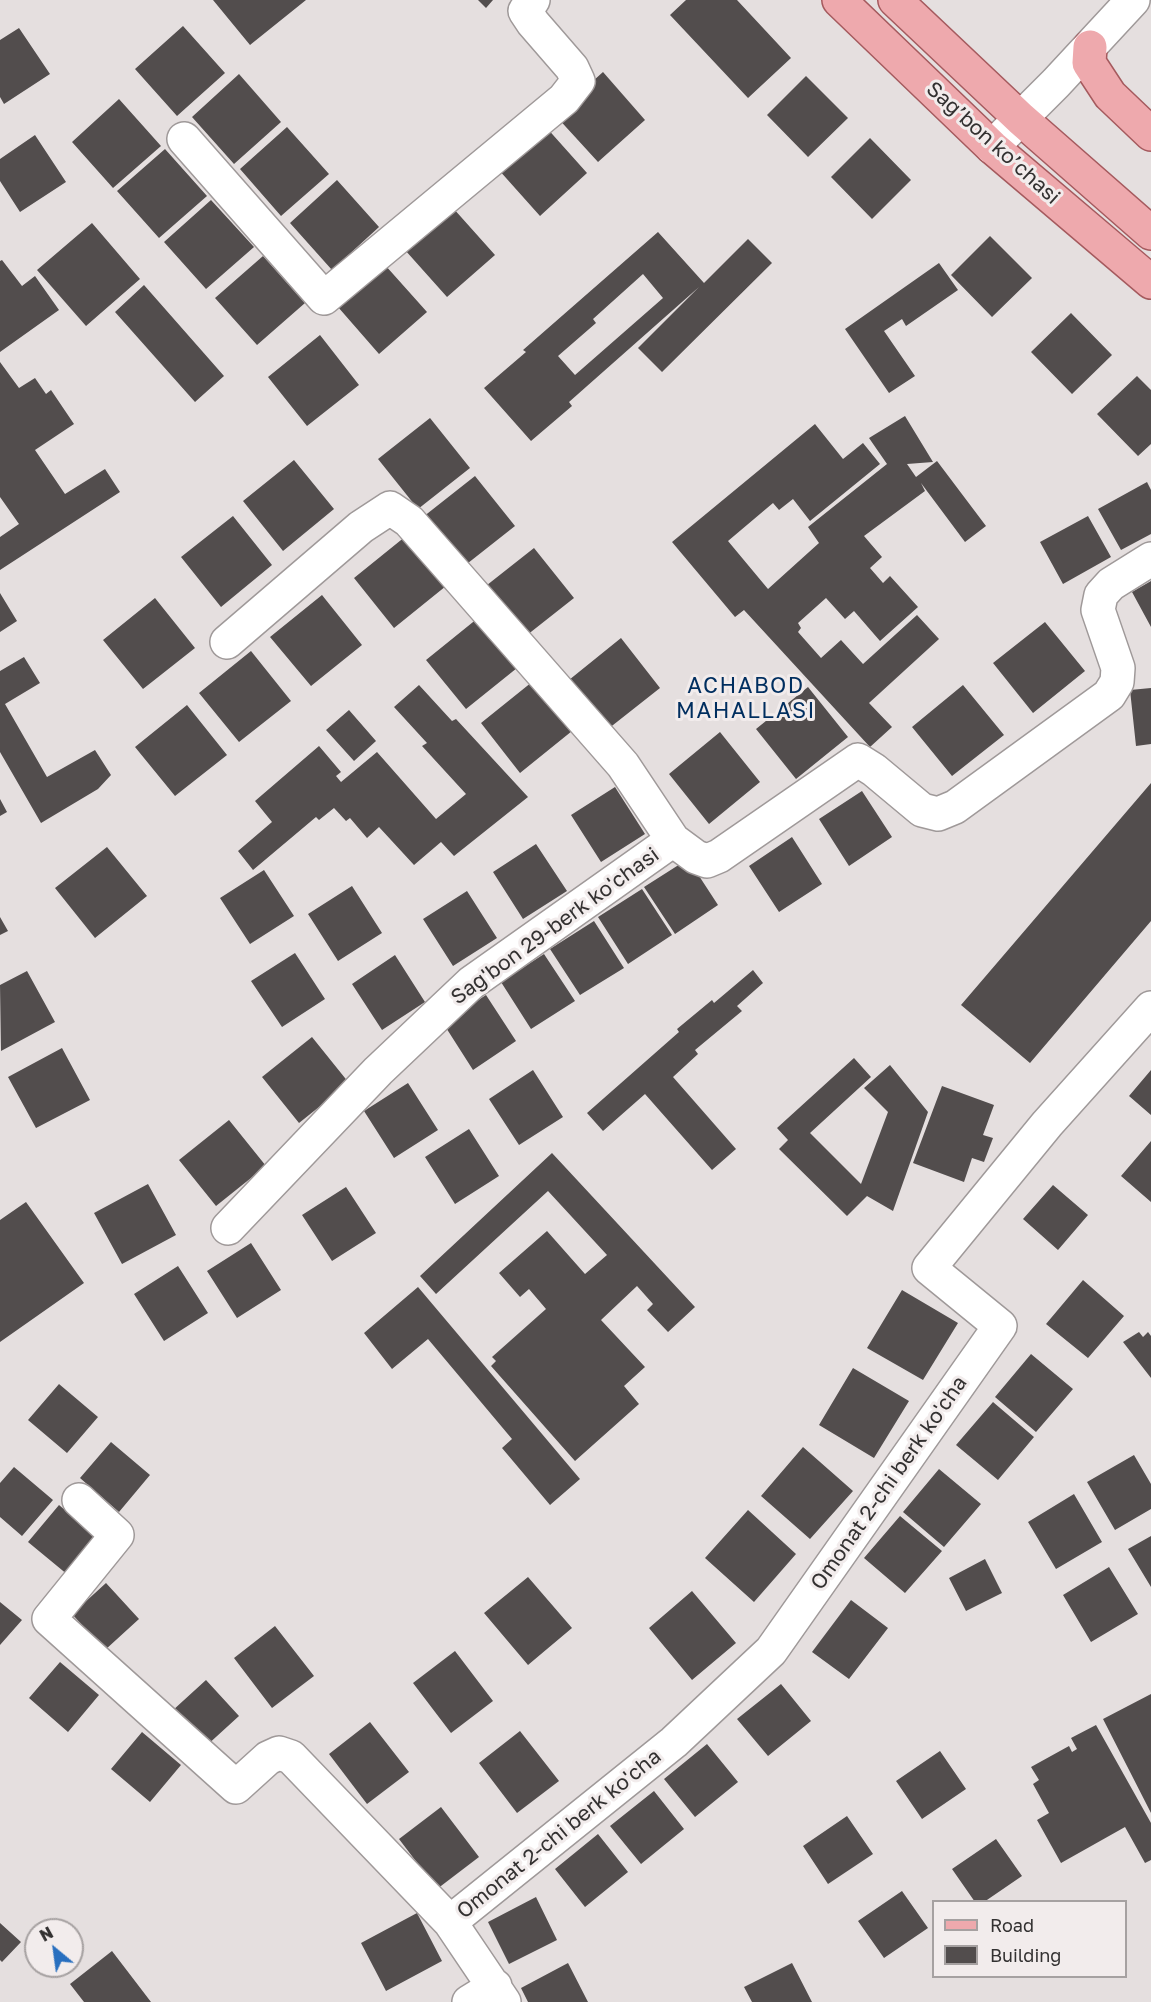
<!DOCTYPE html>
<html>
<head>
<meta charset="utf-8">
<style>
	body { margin:0 }
	#map { position:relative; width:1151px; height:2002px; overflow:hidden; background:#e5dfdf; font-family:"Golos Text",sans-serif }
	canvas { display:block }
	.legend { position:absolute; left:932px; top:1900px; width:195px; height:78px; box-sizing:border-box; background:#f2ecec; border:2px solid #a6a1a1; margin:0; padding:8px 10px; list-style:none; font-size:18px; color:#333131 }
	.legend li { display:flex; align-items:center; gap:12px; height:30px }
	.legend b { width:30px; border:2px solid #a6a1a1 }
	.north { position:absolute; left:24px; top:1918px; width:60px; height:60px; box-sizing:border-box; background:#f2ecec; border:2px solid #a6a1a1; border-radius:50%; rotate:331deg; font-size:16px; font-weight:700; line-height:24px; text-align:center; color:#333131 }
	.north::after { content:''; display:block; margin:auto; width:21px; height:27px; background:#286fbf; clip-path:polygon(50% 0,100% 100%,50% 72%,0 100%) }
</style>
</head>
<body>
<div id="map">
<canvas width="1151" height="2002"></canvas>
<ul class="legend">
<li><b style="height:8px;background:#eea9ad"></b>Road</li>
<li><b style="height:16px;background:#524d4d"></b>Building</li>
</ul>
<div class="north">N</div>
</div>
<script>
const ctx = document.querySelector('canvas').getContext('2d');
ctx.lineJoin = 'round';
function fill(path, color) { ctx.fillStyle = color; ctx.fill(path, 'evenodd'); }
const toPath = rows => new Path2D(rows.map(r => 'M' + r).join(''));
function stroke(path, color, width, dash) { ctx.strokeStyle = color; ctx.lineWidth = width; ctx.lineCap = dash ? 'butt' : 'round'; ctx.setLineDash(dash || []); ctx.stroke(path); }
function drawText(font, color, halo, rows, align = 'center') {
  ctx.font = font + ' "Golos Text",sans-serif'; ctx.lineWidth = 6; ctx.setLineDash([]); ctx.textBaseline = 'middle'; ctx.strokeStyle = halo; ctx.fillStyle = color; for (const [text, x, y, turn = 0] of rows) {
    ctx.save(); ctx.translate(x, y); ctx.rotate((+turn || 0) * Math.PI / 180); ctx.textAlign = isNaN(turn) ? turn : align; if (halo) ctx.strokeText(text, 0, 0); ctx.fillText(text, 0, 0); ctx.restore();
  }
}
fill(toPath([
	[213,0,306,0,250,45],
	[478,0,493,0,486,8],
	[686,0,737,0,791,58,748,98,670,15],
	[183,26,225,73,177,116,135,69],
	[19,28,50,74,4,104,0,97,0,40],
	[603,72,645,120,598,162,555,115],
	[239,74,281,122,234,164,192,117],
	[806,76,848,118,808,157,767,115],
	[119,99,161,146,113,188,72,142],
	[545,126,587,173,540,216,498,169],
	[287,127,329,174,281,216,240,169],
	[35,135,66,182,20,212,0,181,0,159],
	[870,138,911,180,872,219,831,177],
	[165,149,207,196,159,238,117,191],
	[337,180,379,227,332,270,290,223],
	[211,200,254,247,206,289,164,242],
	[453,208,495,255,447,297,405,250],
	[92,223,140,279,86,326,37,270],
	[658,232,704,283,748,239,772,263,662,372,638,348,699,287,569,402,572,406,531,441,484,388,526,352,523,350],
	[643,274,663,298,575,375,558,356,596,323,593,319],
	[990,236,1032,278,992,317,951,275],
	[263,256,305,303,257,345,215,298],
	[2,260,22,286,35,276,59,310,0,352,0,261],
	[939,263,958,290,906,326,902,319,884,331,915,376,889,393,845,329],
	[385,265,427,312,379,354,338,307],
	[144,285,224,376,195,402,115,312],
	[1071,313,1112,355,1072,394,1031,352],
	[320,335,359,385,307,426,268,377],
	[0,362,19,388,35,378,46,394,51,390,74,424,35,450,65,494,105,469,120,492,0,570,0,537,19,524,0,497],
	[1137,376,1151,390,1151,444,1138,456,1097,414],
	[905,416,933,462,907,464,916,477,937,461,986,526,965,542,921,483,925,491,864,536,882,557,870,568,883,583,890,576,918,607,880,641,854,611,845,619,826,598,798,623,801,628,798,632,821,658,841,640,863,664,917,615,939,639,869,703,892,727,870,747,744,610,735,617,672,542,815,424,843,459,863,443,880,464,810,521,793,499,779,510,773,503,728,541,768,589,819,543,808,527,887,464,869,438],
	[430,418,470,468,418,509,378,459],
	[294,460,334,509,283,551,243,501],
	[475,476,515,526,463,567,423,517],
	[1147,482,1151,490,1151,534,1121,550,1098,509],
	[233,516,272,565,221,607,181,557],
	[1088,516,1111,557,1063,584,1040,542],
	[406,536,446,586,394,628,354,578],
	[534,548,574,598,522,639,482,589],
	[1151,581,1151,627,1132,592],
	[0,593,17,621,0,632],
	[322,595,362,645,311,686,270,637],
	[155,598,195,648,143,689,103,640],
	[478,618,517,668,466,709,426,660],
	[1045,622,1085,671,1033,713,993,663],
	[621,638,660,688,608,729,569,680],
	[251,651,291,701,239,742,199,693],
	[24,657,40,683,5,704,47,777,95,750,111,775,98,789,41,823,0,752,0,671],
	[532,682,572,731,520,773,481,723],
	[419,685,452,721,456,719,528,797,454,856,441,842,414,865,379,827,367,838,350,818,346,821,334,808,319,820,316,817,253,870,238,851,272,822,255,801,319,746,341,772,336,776,341,782,377,752,436,819,466,794,422,746,427,743,394,707],
	[963,685,1004,735,952,776,912,727],
	[808,687,848,737,796,779,756,729],
	[1151,688,1151,744,1136,746,1130,690],
	[187,705,227,755,175,796,135,747],
	[349,710,376,741,354,761,326,730],
	[720,732,760,782,709,824,669,774],
	[1151,783,1151,921,1030,1063,961,1005],
	[615,787,645,834,601,862,571,815],
	[862,791,892,837,849,866,819,819],
	[0,799,7,812,0,816],
	[792,837,822,884,779,912,749,866],
	[536,844,567,891,523,919,493,872],
	[107,847,147,896,95,938,55,888],
	[688,859,718,905,675,934,644,887],
	[264,870,294,916,250,944,220,898],
	[352,886,382,933,338,961,308,914],
	[642,889,672,935,628,964,598,917],
	[467,891,497,938,453,966,423,919],
	[0,917,8,931,0,935],
	[594,921,624,968,580,995,550,949],
	[295,953,325,999,282,1027,251,981],
	[544,954,575,1001,531,1029,501,982],
	[395,955,425,1002,382,1030,352,984],
	[753,970,763,983,737,1006,742,1011,695,1050,698,1054,673,1077,736,1149,712,1170,645,1094,603,1131,587,1113,679,1032,677,1029,712,1000,714,1003],
	[27,971,55,1022,1,1051,0,985],
	[486,995,516,1041,473,1070,443,1023],
	[312,1037,349,1083,299,1123,262,1077],
	[62,1048,90,1100,36,1128,8,1077],
	[854,1058,871,1077,810,1133,861,1184,888,1112,864,1088,890,1065,928,1112,893,1211,867,1196,847,1216,779,1149,788,1140,777,1128],
	[533,1070,563,1117,519,1145,489,1099],
	[1151,1070,1151,1115,1129,1096],
	[408,1083,438,1130,394,1158,364,1111],
	[942,1086,994,1105,983,1135,993,1138,984,1162,972,1158,964,1182,913,1163],
	[229,1120,266,1166,216,1206,179,1160],
	[469,1129,499,1176,455,1204,425,1157],
	[1151,1141,1151,1202,1121,1176],
	[552,1153,695,1307,668,1332,647,1310,653,1304,637,1286,601,1320,645,1367,624,1386,639,1404,575,1461,491,1366,496,1361,492,1357,546,1309,529,1289,520,1297,499,1273,547,1231,585,1274,607,1255,548,1191,436,1294,420,1276],
	[148,1184,176,1235,122,1264,94,1213],
	[1053,1185,1088,1215,1058,1250,1023,1219],
	[346,1187,376,1233,332,1261,302,1215],
	[26,1202,84,1283,0,1342,0,1220],
	[251,1243,281,1290,237,1318,207,1271],
	[178,1266,208,1313,164,1341,134,1294],
	[1083,1280,1124,1316,1088,1358,1046,1324],
	[418,1287,580,1479,550,1505,502,1448,512,1439,428,1339,392,1369,364,1333],
	[902,1290,958,1323,923,1380,867,1348],
	[1139,1332,1143,1337,1148,1332,1151,1336,1151,1378,1123,1342],
	[1031,1354,1073,1389,1036,1432,995,1397],
	[853,1368,909,1401,874,1458,819,1425],
	[59,1384,98,1417,67,1453,28,1420],
	[993,1402,1034,1437,998,1480,956,1445],
	[111,1442,150,1475,119,1512,80,1478],
	[803,1447,853,1491,810,1539,761,1496],
	[1134,1455,1151,1484,1151,1509,1115,1530,1087,1482],
	[14,1467,53,1500,22,1536,0,1517,0,1483],
	[939,1469,981,1504,944,1547,903,1512],
	[1074,1494,1102,1542,1056,1569,1028,1522],
	[59,1505,99,1539,68,1575,28,1542],
	[748,1510,796,1554,754,1602,705,1558],
	[900,1516,942,1551,905,1593,864,1558],
	[1151,1536,1151,1587,1128,1549],
	[985,1559,1002,1593,966,1611,949,1578],
	[1109,1567,1138,1614,1091,1642,1063,1595],
	[528,1577,572,1628,528,1665,484,1613],
	[106,1583,139,1619,105,1650,72,1614],
	[692,1591,736,1643,692,1680,649,1628],
	[851,1600,888,1628,849,1679,812,1652],
	[0,1602,22,1620,0,1645],
	[275,1626,314,1676,272,1708,234,1658],
	[455,1651,493,1701,451,1733,413,1683],
	[60,1662,99,1695,68,1732,29,1698],
	[206,1680,239,1716,205,1747,172,1711],
	[781,1684,811,1721,768,1756,737,1719],
	[1151,1694,1151,1813,1103,1719],
	[370,1722,409,1772,367,1804,329,1754],
	[1096,1725,1151,1823,1151,1860,1145,1863,1125,1827,1061,1863,1037,1820,1049,1813,1033,1784,1039,1780,1031,1767,1069,1746,1072,1752,1077,1749,1071,1738],
	[520,1731,559,1781,517,1813,479,1763],
	[142,1732,181,1765,150,1802,111,1769],
	[707,1744,738,1782,695,1817,664,1779],
	[940,1751,966,1789,922,1819,896,1781],
	[654,1791,684,1829,641,1864,610,1826],
	[441,1807,479,1857,437,1889,399,1839],
	[847,1816,873,1854,828,1884,803,1846],
	[598,1834,628,1872,585,1907,555,1869],
	[996,1839,1022,1876,984,1902,975,1902,952,1869],
	[902,1891,928,1928,884,1958,858,1921],
	[536,1897,557,1940,509,1964,488,1922],
	[417,1913,442,1961,386,1991,361,1943],
	[0,1923,21,1942,2,1962,0,1960],
	[112,1951,151,2002,84,2002,70,1984],
	[568,1963,588,2002,528,2002,521,1988],
	[792,1963,812,2002,752,2002,744,1987]
]), '#524d4d');
const minor = toPath([
	[184,139,324,298,564,99,578,81,572,68,533,23,525,11,533,0],
	[992,147,1056,83,1133,0],
	[227,642,361,527,390,508,409,521,623,765,673,840],
	[228,1228,378,1071,471,983,673,840,696,857,707,861,719,856,858,760,874,770,922,810,938,814,955,807,1109,695,1117,682,1118,668,1098,610,1101,595,1111,584,1151,559],
	[79,1500,117,1535,49,1619,236,1787,268,1758,279,1753,291,1757,450,1922,504,2002],
	[450,1922,674,1742,771,1651,1000,1326,929,1268,1047,1124,1151,1008],
	[469,2002,495,1986]
]);
const major = toPath([
	[839,0,992,147,1151,282],
	[895,0,1021,119,1151,233],
	[1090,47,1089,63,1110,95,1151,134]
]);
stroke(minor, '#9f9999', 36);
stroke(major, '#a55a5e', 36);
stroke(minor, '#fff', 33);
stroke(major, '#eea9ad', 33);
drawText('21px', '#333131', '#f2ecec', [
	["Sag’bon ko’chasi",993,143,42],
	["Sag'bon 29-berk ko'chasi",555,926,-36],
	["Omonat 2-chi berk ko'cha",889,1483,-55],
	["Omonat 2-chi berk ko'cha",559,1834,-39]
]);
ctx.letterSpacing = '1.5px';
drawText('22px', '#002e5f', '#f2ecec', [
	["ACHABOD",746,686],
	["MAHALLASI",746,711]
]);
ctx.letterSpacing = '0px';
</script>
</body>
</html>
